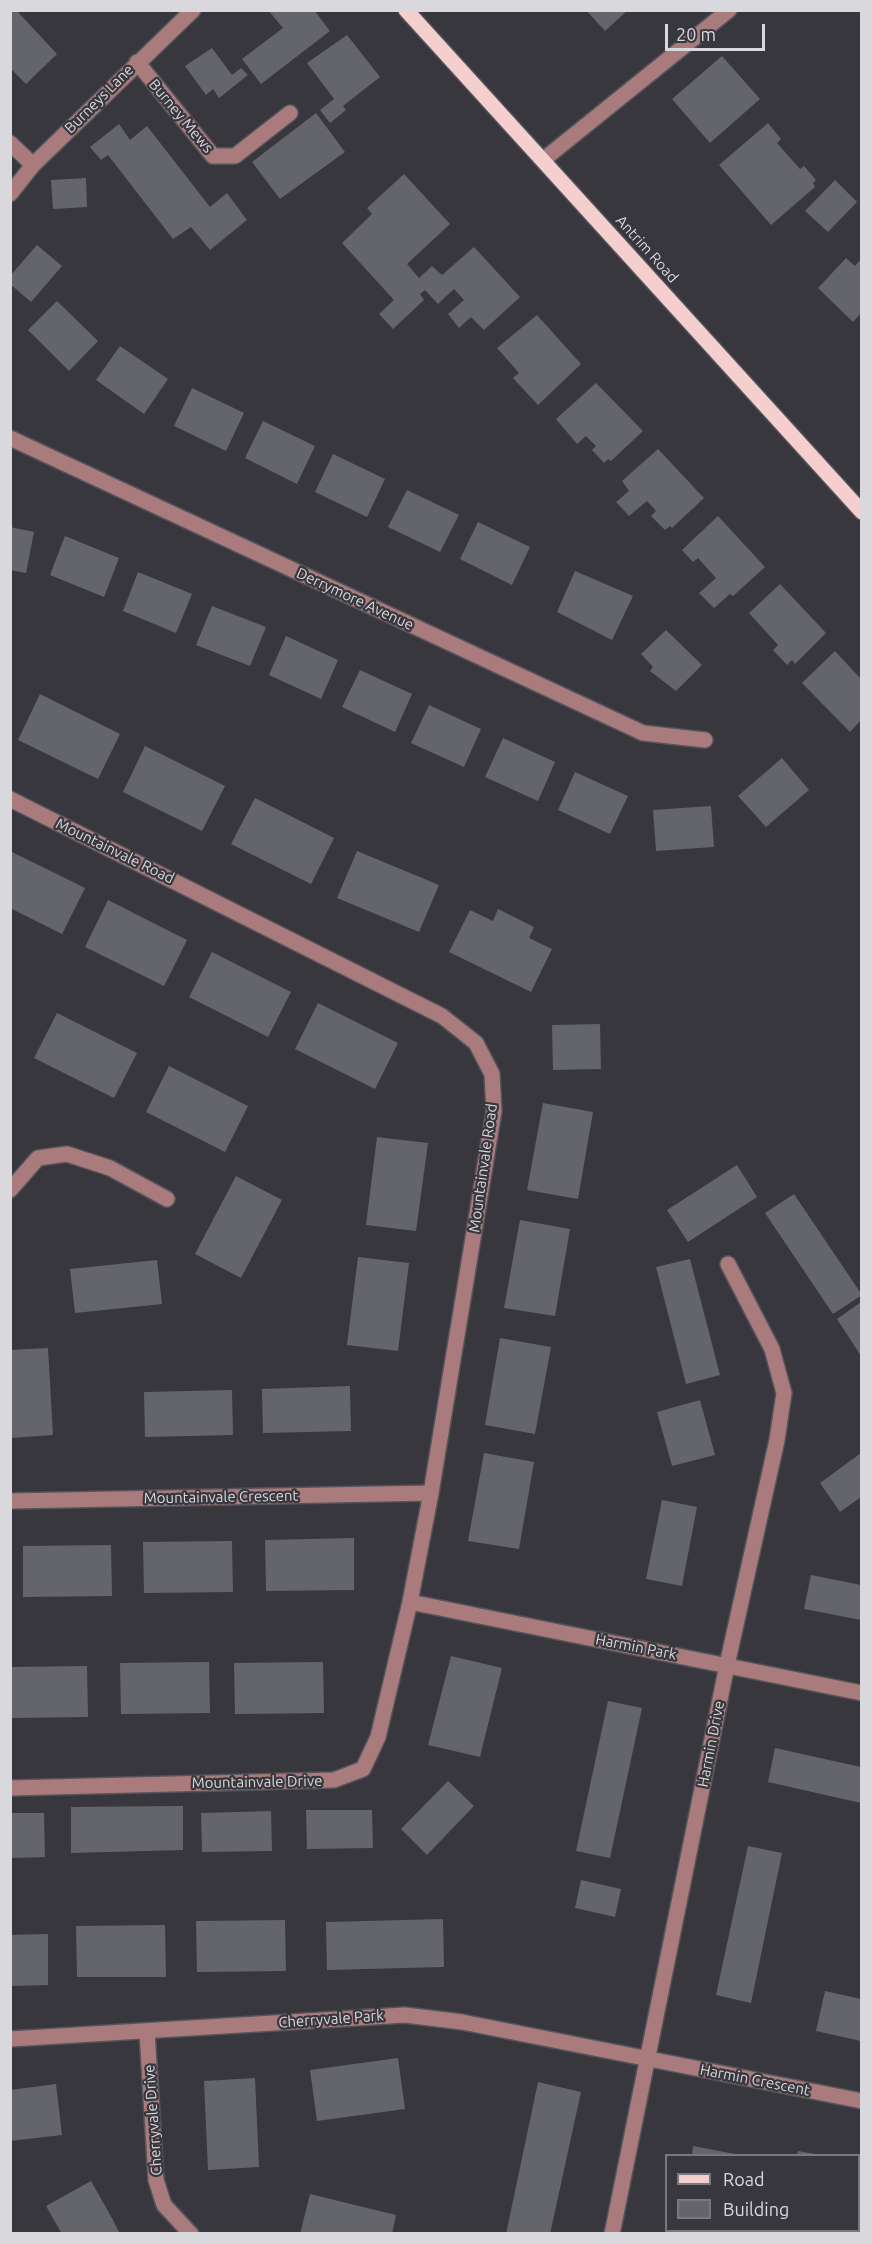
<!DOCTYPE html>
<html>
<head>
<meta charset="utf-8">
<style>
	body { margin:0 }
	#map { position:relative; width:872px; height:2244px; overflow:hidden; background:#37373d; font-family:Ubuntu,sans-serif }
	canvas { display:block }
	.frame { position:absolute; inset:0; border:12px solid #d9d9dd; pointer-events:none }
	.legend { position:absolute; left:665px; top:2154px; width:195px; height:78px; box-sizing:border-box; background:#37373d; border:2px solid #78787d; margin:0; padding:8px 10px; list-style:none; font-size:18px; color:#d9d9dd }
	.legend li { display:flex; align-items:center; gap:12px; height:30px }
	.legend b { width:30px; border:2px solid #78787d }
	.scale { position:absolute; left:665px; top:24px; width:100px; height:27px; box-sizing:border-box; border:3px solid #d9d9dd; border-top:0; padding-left:8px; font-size:18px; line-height:21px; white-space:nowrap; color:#d9d9dd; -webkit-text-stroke:4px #37373d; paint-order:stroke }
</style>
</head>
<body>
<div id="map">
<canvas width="872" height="2244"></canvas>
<div class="frame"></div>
<ul class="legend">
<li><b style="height:8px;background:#f5cece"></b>Road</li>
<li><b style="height:16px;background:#64646b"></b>Building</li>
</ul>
<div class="scale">20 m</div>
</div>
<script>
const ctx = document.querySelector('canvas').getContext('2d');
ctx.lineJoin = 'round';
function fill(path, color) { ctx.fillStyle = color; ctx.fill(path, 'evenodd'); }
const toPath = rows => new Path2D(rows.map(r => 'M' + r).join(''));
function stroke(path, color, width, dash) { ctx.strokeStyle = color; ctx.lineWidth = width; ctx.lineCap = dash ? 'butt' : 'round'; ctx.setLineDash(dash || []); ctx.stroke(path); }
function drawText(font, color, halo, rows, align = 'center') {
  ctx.font = font + ' Ubuntu,sans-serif'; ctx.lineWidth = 4.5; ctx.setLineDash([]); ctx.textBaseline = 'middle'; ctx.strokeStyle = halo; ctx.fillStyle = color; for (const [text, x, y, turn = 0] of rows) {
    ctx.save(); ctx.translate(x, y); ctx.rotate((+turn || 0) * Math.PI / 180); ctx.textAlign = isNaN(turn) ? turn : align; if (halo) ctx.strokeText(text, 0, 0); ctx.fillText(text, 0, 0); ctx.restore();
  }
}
fill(toPath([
	[10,10,16,10,57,54,26,84,10,68],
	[268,10,314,10,330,31,261,84,242,59,283,28],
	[586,10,628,10,605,31],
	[347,35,380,77,343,106,346,110,330,123,320,110,334,99,307,63],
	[212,48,232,75,241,68,248,75,219,98,213,89,206,95,185,66],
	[722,56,760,99,710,143,672,99],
	[316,113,345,152,280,199,252,162],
	[768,123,781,139,777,143,800,169,804,166,816,180,813,183,815,187,771,225,719,165],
	[119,124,130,140,147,126,210,207,227,193,247,220,210,250,191,227,173,239,108,155,101,160,90,147],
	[404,174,450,224,407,264,419,278,432,266,442,275,474,247,520,297,484,330,471,317,459,328,448,314,464,300,454,289,438,304,425,290,420,294,424,300,393,329,379,314,394,300,342,243,372,214,367,208],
	[86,178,87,207,53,209,51,180],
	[835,180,857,202,828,232,805,211],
	[37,245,62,266,31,302,10,284,10,276],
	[846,258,855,266,861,259,861,313,853,322,818,288],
	[57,301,98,341,69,371,28,330],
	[537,315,581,364,538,405,513,378,519,373,497,348],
	[120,346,168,379,144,414,96,380],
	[596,383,643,431,611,461,608,459,604,463,592,450,596,446,586,436,577,444,556,419],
	[192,388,244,413,226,451,174,426],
	[263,421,315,446,297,484,245,458],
	[658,449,704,498,672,528,670,526,665,530,651,516,656,511,647,501,629,516,616,502,629,491,622,481],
	[333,454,385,479,367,517,315,492],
	[407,490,459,515,440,552,388,527],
	[718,516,765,567,733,596,730,594,714,608,699,593,716,578,698,558,693,562,682,550],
	[478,522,530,547,512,585,460,559],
	[10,527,34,532,26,573,10,570],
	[65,536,119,558,104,597,50,575],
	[575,571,633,596,612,640,557,612],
	[138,572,192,594,176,633,123,611],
	[780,584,826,633,795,664,792,660,787,665,773,650,778,645,749,613],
	[212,606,266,627,250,666,196,645],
	[666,630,702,665,676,691,650,671,653,667,641,654],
	[286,636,338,660,321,699,269,675],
	[835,651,861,679,861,720,850,732,802,683],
	[360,670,412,694,395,732,342,707],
	[40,694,120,734,98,779,18,740],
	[429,705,481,729,464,767,411,743],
	[503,738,555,762,538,801,485,777],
	[145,746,225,786,202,831,123,792],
	[782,758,809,790,766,827,738,796],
	[575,772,628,796,610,834,558,810],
	[255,798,334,838,311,884,231,844],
	[711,806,714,847,656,851,653,810],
	[10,851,85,888,62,934,10,908],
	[357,851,439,885,419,932,337,898],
	[108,900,187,940,164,986,85,947],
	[498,909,534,927,529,938,552,949,531,992,449,952,470,910,493,921],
	[212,952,291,992,268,1037,189,997],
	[318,1003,398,1043,375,1089,295,1049],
	[57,1013,137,1053,114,1098,34,1058],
	[600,1024,601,1069,553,1070,552,1025],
	[169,1066,248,1106,225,1152,146,1112],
	[543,1103,593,1112,578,1199,527,1190],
	[377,1137,428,1143,416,1231,366,1225],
	[737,1165,757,1197,688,1242,667,1210],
	[236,1176,282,1200,241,1278,195,1254],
	[794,1194,862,1295,833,1314,765,1213],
	[520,1220,570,1229,555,1316,504,1308],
	[358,1257,409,1263,398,1351,347,1345],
	[690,1259,720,1375,686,1384,656,1267],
	[157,1260,162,1304,75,1313,70,1269],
	[861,1302,861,1356,837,1319],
	[500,1338,551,1347,535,1434,485,1425],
	[48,1348,53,1435,10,1438,10,1350],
	[350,1386,351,1431,263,1433,262,1389],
	[232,1390,233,1435,145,1437,144,1392],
	[700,1400,715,1455,672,1466,657,1412],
	[484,1453,534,1462,519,1549,468,1541],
	[861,1453,861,1497,840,1512,820,1483],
	[662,1500,697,1507,682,1586,646,1579],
	[354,1538,354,1590,266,1591,265,1540],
	[232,1541,233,1592,144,1593,143,1542],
	[111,1545,112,1596,23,1597,23,1546],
	[811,1575,861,1585,861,1620,804,1609],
	[451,1656,502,1668,480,1757,428,1745],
	[209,1662,210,1713,121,1714,120,1663],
	[323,1662,324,1713,235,1714,234,1663],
	[87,1666,88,1717,10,1718,10,1667],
	[608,1701,642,1708,610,1858,576,1851],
	[775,1748,861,1767,861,1803,768,1782],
	[448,1781,474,1806,427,1855,401,1829],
	[183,1806,183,1850,71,1853,71,1807],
	[306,1810,372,1810,373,1848,307,1849],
	[271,1811,272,1851,202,1852,201,1813],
	[10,1813,44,1813,45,1857,10,1858],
	[748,1846,782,1853,751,2003,716,1995],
	[581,1880,621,1889,615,1917,575,1908],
	[443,1919,444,1967,327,1970,326,1922],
	[285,1920,286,1971,197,1972,196,1921],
	[165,1925,166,1977,77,1977,76,1926],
	[48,1934,48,1985,10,1986,10,1935],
	[825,1991,861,1999,861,2041,816,2031],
	[398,2058,405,2109,317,2121,310,2070],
	[255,2078,259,2167,208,2170,204,2081],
	[538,2082,581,2092,550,2234,506,2234],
	[56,2084,62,2135,10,2141,10,2090],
	[693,2146,735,2154,735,2156,692,2156],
	[798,2151,815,2154,815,2156,797,2156],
	[858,2164,861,2164,861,2200,858,2199],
	[91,2181,113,2220,120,2234,62,2234,46,2206],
	[310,2194,396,2215,392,2234,300,2234],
	[677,2230,720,2230,720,2234,677,2234]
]), '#64646b');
const minor = toPath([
	[137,62,213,156,235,156,290,113],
	[10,143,33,165],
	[543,160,729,10],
	[10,194,33,165,193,10],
	[10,438,643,733,705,740],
	[10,799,442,1016,476,1043,492,1074,494,1111,431,1493,410,1602,378,1737,363,1769,334,1780,10,1788],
	[10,1190,38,1158,67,1154,110,1168,167,1199],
	[10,1501,431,1493],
	[410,1602,862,1693],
	[147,2031,156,2180,164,2205,191,2234],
	[10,2039,405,2015,462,2022,862,2101],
	[612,2234,727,1665,777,1440,784,1393,772,1349,728,1264]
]);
const major = toPath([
	[406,10,862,512]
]);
stroke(minor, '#54545a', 18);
stroke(major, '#54545a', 18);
stroke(minor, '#a97b7c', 15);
stroke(major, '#f5cece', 15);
drawText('15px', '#d9d9dd', '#37373d', [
	["Burneys Lane",99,99,-45],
	["Burney Mews",181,116,50],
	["Antrim Road",647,249,48],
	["Derrymore Avenue",355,599,25],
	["Mountainvale Road",115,851,26],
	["Mountainvale Road",483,1168,-82],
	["Mountainvale Crescent",221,1497,-1],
	["Harmin Park",636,1647,11],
	["Harmin Drive",711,1744,-79],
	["Mountainvale Drive",257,1782,-1],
	["Cherryvale Park",331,2019,-4],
	["Harmin Crescent",755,2080,11],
	["Cherryvale Drive",153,2120,-94]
]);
</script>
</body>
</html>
